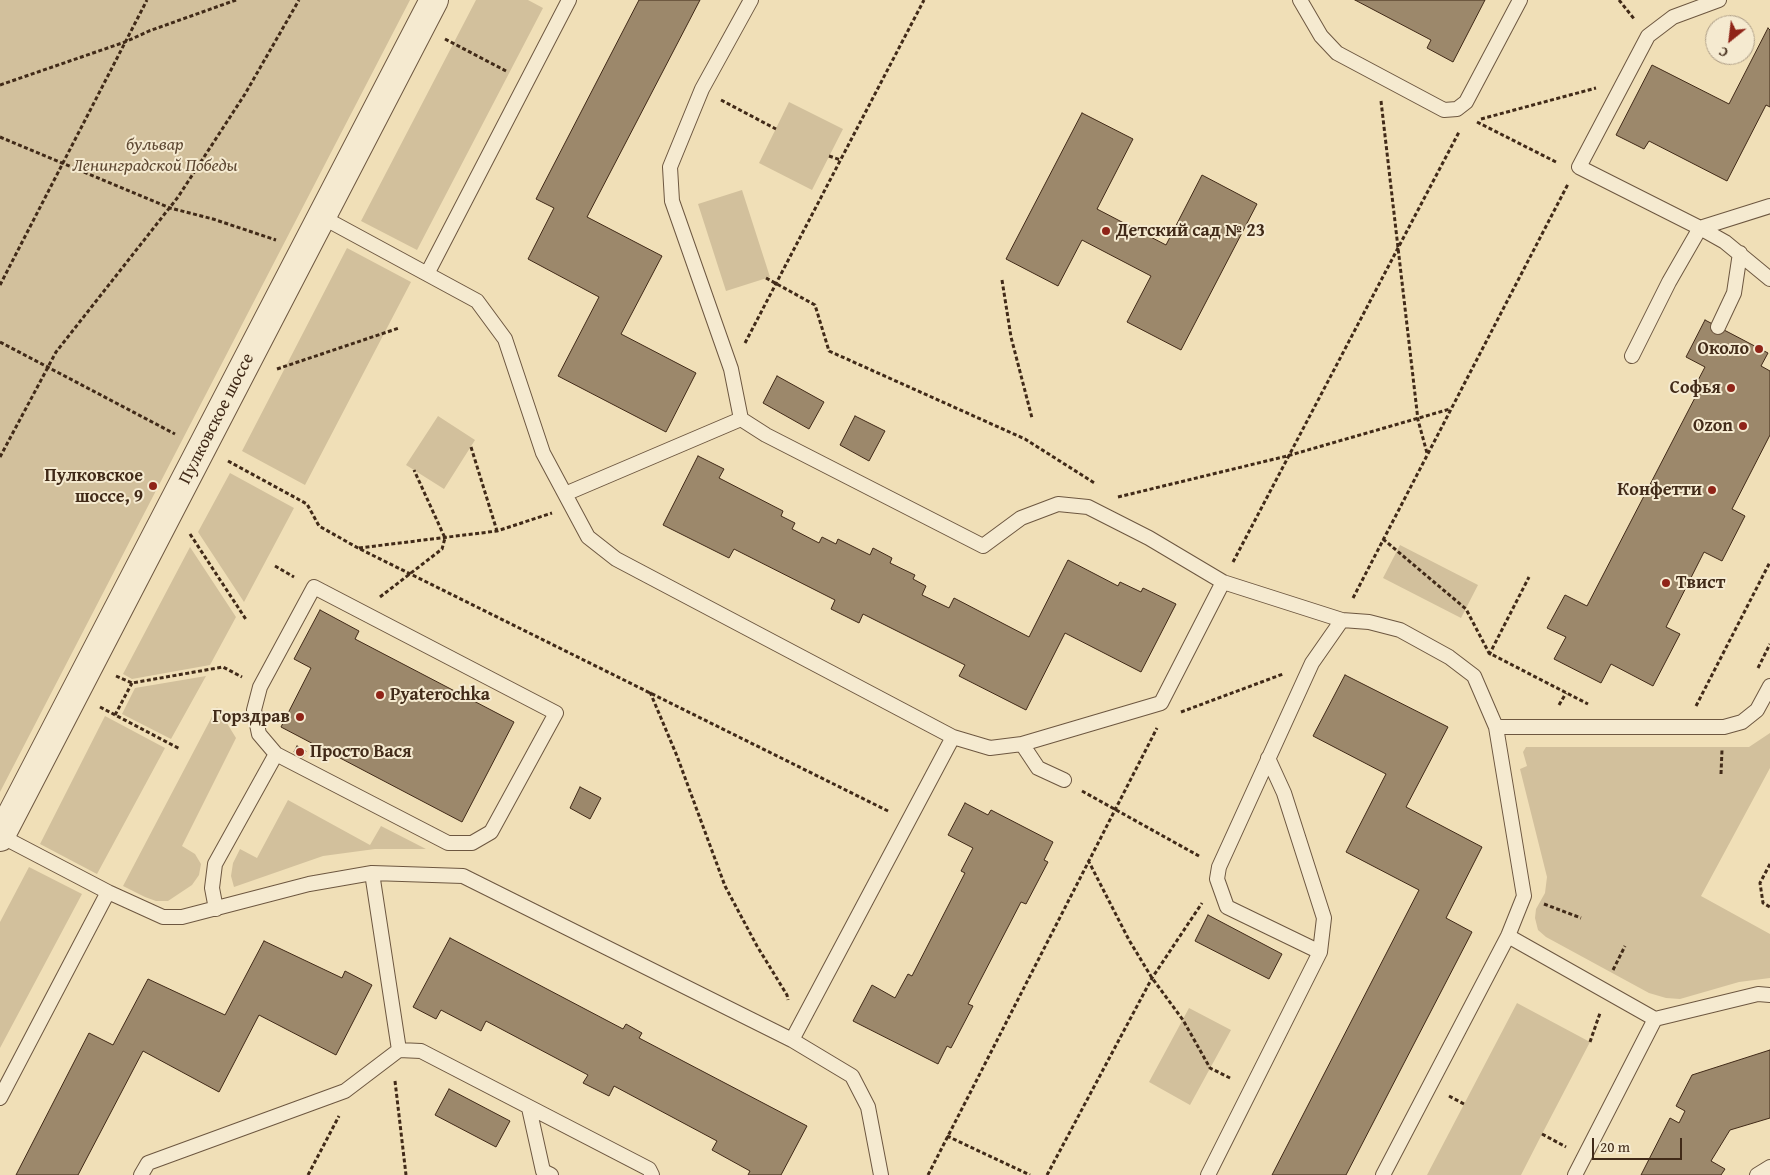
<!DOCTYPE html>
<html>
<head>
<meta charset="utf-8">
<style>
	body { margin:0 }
	#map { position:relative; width:1770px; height:1175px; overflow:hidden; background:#f0dfb7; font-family:"Gentium Book Plus",serif }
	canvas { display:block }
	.north { position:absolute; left:1705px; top:15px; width:50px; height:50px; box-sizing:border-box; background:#f5ead0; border:1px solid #ad9d86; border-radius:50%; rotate:209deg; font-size:14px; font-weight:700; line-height:20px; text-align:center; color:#412a18 }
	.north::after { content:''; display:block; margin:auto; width:18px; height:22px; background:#8f2418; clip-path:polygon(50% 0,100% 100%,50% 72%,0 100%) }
	.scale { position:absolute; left:1592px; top:1138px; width:90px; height:22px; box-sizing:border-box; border:2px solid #412a18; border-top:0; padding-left:6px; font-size:15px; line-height:18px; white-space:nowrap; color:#412a18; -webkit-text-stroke:4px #f5ead0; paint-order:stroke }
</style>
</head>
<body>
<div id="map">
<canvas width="1770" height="1175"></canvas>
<div class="north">С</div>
<div class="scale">20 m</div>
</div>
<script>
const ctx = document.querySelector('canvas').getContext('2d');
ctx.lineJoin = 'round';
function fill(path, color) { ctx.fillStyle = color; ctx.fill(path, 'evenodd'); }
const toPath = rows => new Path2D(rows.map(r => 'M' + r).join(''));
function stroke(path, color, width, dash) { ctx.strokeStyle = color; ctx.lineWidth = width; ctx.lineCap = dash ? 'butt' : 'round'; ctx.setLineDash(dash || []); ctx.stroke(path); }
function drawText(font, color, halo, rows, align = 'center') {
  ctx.font = font + ' "Gentium Book Plus",serif'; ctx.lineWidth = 4; ctx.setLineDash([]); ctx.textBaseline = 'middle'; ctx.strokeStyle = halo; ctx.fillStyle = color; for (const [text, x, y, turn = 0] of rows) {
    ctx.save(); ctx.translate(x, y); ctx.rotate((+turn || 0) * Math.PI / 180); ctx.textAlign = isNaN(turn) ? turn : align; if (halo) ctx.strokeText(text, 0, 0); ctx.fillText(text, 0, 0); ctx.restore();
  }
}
fill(toPath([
	[0,0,410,0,0,792],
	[476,0,528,0,543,8,417,250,361,221],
	[789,102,843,129,812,190,759,163],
	[742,190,770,277,726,291,698,204],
	[347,248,411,282,305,485,242,451],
	[438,416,475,440,444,489,406,465],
	[230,473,294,508,244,602,198,532],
	[1400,545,1478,585,1461,618,1383,578],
	[190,547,236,617,210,665,132,679,123,674],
	[206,676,171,739,122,714,135,688],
	[217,707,236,738,182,846,195,854,201,864,199,875,192,885,168,901,156,901,145,897,123,886],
	[105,716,165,748,97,874,40,844],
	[1770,733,1770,768,1701,896,1770,934,1770,978,1739,982,1680,999,1666,998,1649,993,1546,937,1538,930,1535,918,1536,909,1545,893,1547,877,1520,769,1527,766,1523,752,1526,747,1749,747],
	[288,800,370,845,381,826,426,849,375,849,323,856,234,887,231,876,233,863,240,849,257,858],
	[29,867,82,894,0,1048,0,922],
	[1517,1003,1590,1042,1542,1134,1521,1175,1427,1175],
	[1189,1008,1231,1030,1190,1105,1149,1082]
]), '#d2c09c');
const building = toPath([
	[639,0,700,0,587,217,662,256,621,334,696,373,666,432,558,376,599,297,528,259,554,208,536,199,639,0],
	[1355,0,1485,0,1453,62,1427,48,1431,40,1355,0],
	[1768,28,1770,30,1770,107,1766,105,1727,181,1649,141,1644,149,1616,135,1652,65,1729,104,1768,28],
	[1082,113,1133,139,1097,209,1166,245,1202,175,1257,204,1181,350,1127,322,1151,276,1082,240,1058,286,1006,259,1082,113],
	[1705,320,1768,353,1761,366,1770,371,1770,435,1732,509,1745,516,1722,561,1704,552,1666,627,1680,634,1653,686,1611,664,1601,683,1554,659,1566,637,1547,628,1565,595,1587,606,1699,390,1694,388,1705,367,1686,357,1705,320],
	[777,376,824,402,809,429,763,403,777,376],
	[855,416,885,431,869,461,840,445,855,416],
	[698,456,724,469,719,478,783,511,781,516,795,523,792,529,819,543,822,537,836,544,838,539,870,555,873,548,892,558,890,563,915,575,913,579,926,586,922,595,949,608,954,598,1029,637,1068,560,1118,586,1120,582,1141,592,1143,588,1176,604,1141,672,1065,633,1026,710,959,676,965,665,863,614,859,623,831,609,835,600,734,549,729,558,663,525,698,456],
	[320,610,359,631,355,639,514,722,462,822,281,727,311,668,294,659,320,610],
	[1345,675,1448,727,1406,807,1482,847,1446,918,1472,932,1346,1175,1272,1175,1419,890,1346,852,1386,774,1313,736,1345,675],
	[297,746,306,751,303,757,294,752,297,746],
	[580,787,601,798,590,819,570,808,580,787],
	[965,803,988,815,991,810,1053,842,1044,860,1048,862,1026,904,1021,902,968,1004,973,1006,951,1048,947,1046,938,1064,853,1021,872,985,895,998,908,974,912,976,965,873,961,871,973,848,948,835,965,803],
	[1208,915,1282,954,1269,979,1195,941,1208,915],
	[450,938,623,1029,626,1024,642,1033,639,1038,807,1126,781,1175,748,1175,750,1171,712,1150,717,1141,614,1086,609,1096,583,1083,588,1075,486,1021,481,1031,441,1010,436,1019,413,1007,450,938],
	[264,941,342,978,345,971,372,985,336,1055,259,1015,219,1092,143,1051,78,1175,16,1175,89,1033,113,1045,148,979,225,1015,264,941],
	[1770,1050,1770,1118,1730,1130,1711,1161,1725,1169,1721,1175,1641,1175,1670,1118,1679,1123,1685,1111,1676,1106,1692,1075,1770,1050],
	[449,1089,510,1121,496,1147,435,1115,449,1089]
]);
fill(building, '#9c886b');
stroke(building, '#412a18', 1);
const service = toPath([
	[751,0,702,89,670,167,672,201,731,369,741,419,766,435,983,546,1021,518,1058,504,1088,507,1149,538,1223,582,1342,620,1369,622,1400,630,1449,657,1474,676,1496,727,1524,896,1508,936,1383,1175],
	[1300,0,1321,36,1337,53,1444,110,1457,109,1466,102,1520,0],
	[1719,0,1673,17,1648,36,1579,167,1700,228,1770,206],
	[427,274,569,0],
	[1718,327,1734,293,1740,253],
	[1632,356,1669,282,1700,228,1725,242,1770,279],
	[565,494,741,419],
	[1496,727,1724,727,1742,722,1757,710,1770,686],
	[953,737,990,748,1022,744,1161,703,1223,582],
	[1022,744,1038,768,1064,780],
	[372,873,399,1050],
	[108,892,163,917,182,917,309,884,372,873,463,876,792,1040,953,737,616,559,588,537,543,453,505,339,477,301,322,217],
	[216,909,212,888,215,864,276,754,448,843,472,843,491,832,556,713,314,587,260,687,254,710,259,734,276,754],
	[1508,936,1655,1019],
	[1320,952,1227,907,1217,879,1219,867,1312,663,1342,620],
	[792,1040,852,1076,868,1107,881,1175],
	[0,1098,108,892,1,836],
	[529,1108,543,1171,551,1175],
	[141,1175,148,1163,345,1091,399,1050,421,1051,649,1169,652,1175],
	[1208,1175,1320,952,1324,918,1284,793,1268,758],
	[1575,1175,1655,1019,1758,994,1770,995],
	[1757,1175,1770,1167]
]);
const minor = toPath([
	[0,837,434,0]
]);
stroke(service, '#6d5740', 16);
stroke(minor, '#6d5740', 30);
stroke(toPath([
	[1619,0,1635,20],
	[445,39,506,71],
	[0,85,125,42,149,31,236,0],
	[721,100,776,129],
	[1381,101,1418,420,1427,453],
	[1481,119,1596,88],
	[1477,122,1558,163],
	[0,137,170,208,213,219,276,240],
	[829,156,841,160],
	[766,278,815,305,829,351,1025,439,1096,484],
	[1002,280,1011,337,1032,418],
	[0,285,147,0],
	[0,342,175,434],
	[745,343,924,0],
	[277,369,399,328],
	[471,447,497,531],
	[0,457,56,352,178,197,245,94,299,0],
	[228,461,307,504,319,526,358,548,890,812],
	[1118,497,1287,456,1450,409],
	[190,534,247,621],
	[1383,539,1466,609,1489,653,1588,704],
	[359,548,497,531,552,513],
	[1233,562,1459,132],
	[275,566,294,577],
	[380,597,442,549,445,538,414,470],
	[1353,598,1568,184],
	[1489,655,1529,577],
	[1758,668,1770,644],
	[116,676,132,683,223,667,242,677],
	[650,692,677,756,725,886,757,946,787,995,788,1000],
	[1559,705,1566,693],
	[1696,706,1770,562],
	[100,707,180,749],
	[1181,712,1283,674],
	[115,715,132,683],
	[1721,774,1722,750],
	[1082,791,1199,856],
	[1088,860,1129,940,1152,978,1183,1020,1210,1068,1232,1079],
	[1770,864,1760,883,1763,903,1770,907],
	[1544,904,1581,918],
	[1613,970,1625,946],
	[1590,1042,1600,1013],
	[395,1081,406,1175],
	[1449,1096,1464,1104],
	[1542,1134,1566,1147],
	[947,1136,1030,1175],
	[308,1175,339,1116],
	[928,1175,1157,728],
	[1047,1175,1152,978,1202,903]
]), '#412a18', 3, [4, 2.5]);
stroke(service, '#f5ead0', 14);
stroke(minor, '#f5ead0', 28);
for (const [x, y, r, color] of [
	[1106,231,5,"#8f2418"],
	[1759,349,5,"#8f2418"],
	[1731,388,5,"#8f2418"],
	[1743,426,5,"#8f2418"],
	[153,486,5,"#8f2418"],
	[1712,490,5,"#8f2418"],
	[1666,583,5,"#8f2418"],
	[380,695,5,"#8f2418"],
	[300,717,5,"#8f2418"],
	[300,752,5,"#8f2418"]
]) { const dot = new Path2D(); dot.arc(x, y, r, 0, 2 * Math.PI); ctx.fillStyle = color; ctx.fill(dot); stroke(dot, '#f5ead0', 2); }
drawText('italic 18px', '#5e4832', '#f5ead0', [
	["бульвар",155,145],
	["Ленинградской Победы",155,166]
]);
drawText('bold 18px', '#412a18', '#f5ead0', [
	["Детский сад № 23",1116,231,"left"],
	["Около",1749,349],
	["Софья",1721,388],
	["Ozon",1733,426],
	["Пулковское",143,476],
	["шоссе, 9",143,497],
	["Конфетти",1702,490],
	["Твист",1676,583,"left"],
	["Pyaterochka",390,695,"left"],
	["Горздрав",290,717],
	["Просто Вася",310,752,"left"]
], 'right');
drawText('18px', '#412a18', '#f5ead0', [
	["Пулковское шоссе",217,419,-63]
]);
</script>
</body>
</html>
